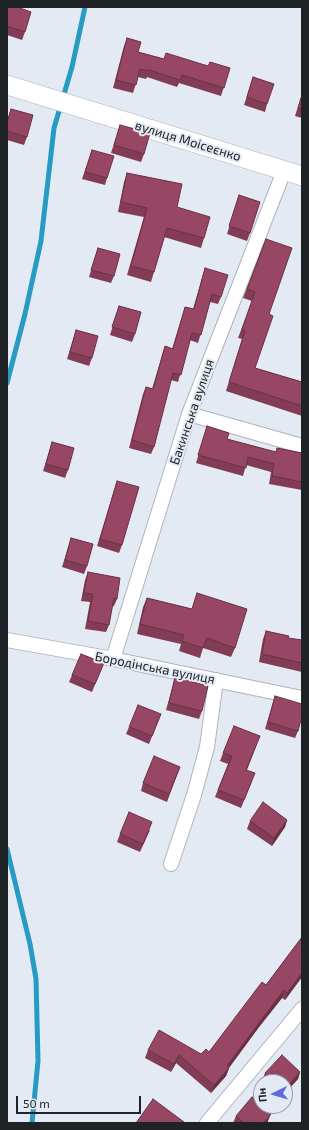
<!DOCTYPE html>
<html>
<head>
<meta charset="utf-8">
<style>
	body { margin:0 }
	#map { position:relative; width:309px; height:1130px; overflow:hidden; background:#e3eaf4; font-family:"Exo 2",sans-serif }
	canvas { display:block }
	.frame { position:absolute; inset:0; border:8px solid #202326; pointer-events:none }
	.north { position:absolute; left:253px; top:1074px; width:40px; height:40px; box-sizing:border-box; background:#e3eaf4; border:1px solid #959aa2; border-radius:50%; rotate:265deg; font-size:11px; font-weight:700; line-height:16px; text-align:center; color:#202326 }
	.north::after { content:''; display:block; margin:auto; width:14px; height:18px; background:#6168e0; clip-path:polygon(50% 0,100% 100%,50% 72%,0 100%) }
	.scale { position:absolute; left:16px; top:1096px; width:125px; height:18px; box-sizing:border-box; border:2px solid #202326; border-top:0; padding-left:5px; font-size:12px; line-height:14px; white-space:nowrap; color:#202326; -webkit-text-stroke:3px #e3eaf4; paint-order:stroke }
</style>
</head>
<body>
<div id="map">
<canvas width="309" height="1130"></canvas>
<div class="frame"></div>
<div class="north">Пн</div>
<div class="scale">50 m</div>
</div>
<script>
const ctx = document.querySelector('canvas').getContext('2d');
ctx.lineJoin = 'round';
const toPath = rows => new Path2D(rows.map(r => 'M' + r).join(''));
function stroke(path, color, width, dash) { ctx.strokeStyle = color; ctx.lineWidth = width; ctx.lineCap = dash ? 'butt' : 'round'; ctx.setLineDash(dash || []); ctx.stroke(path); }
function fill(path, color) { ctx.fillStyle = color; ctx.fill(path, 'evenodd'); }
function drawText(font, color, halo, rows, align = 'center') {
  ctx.font = font + ' "Exo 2",sans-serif'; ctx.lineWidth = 4; ctx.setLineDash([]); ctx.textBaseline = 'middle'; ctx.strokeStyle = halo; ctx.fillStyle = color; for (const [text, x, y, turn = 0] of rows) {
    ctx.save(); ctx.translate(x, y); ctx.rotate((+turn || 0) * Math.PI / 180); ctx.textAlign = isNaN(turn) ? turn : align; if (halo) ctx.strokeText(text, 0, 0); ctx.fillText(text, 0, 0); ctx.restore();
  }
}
stroke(toPath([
	[7,383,25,314,41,241,54,128,72,67,85,7],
	[7,849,30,944,36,979,38,1061,32,1123]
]), '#279bc2', 5);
const street = toPath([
	[189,414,302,446],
	[7,640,113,659,302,698],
	[113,659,189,414,284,171],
	[171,864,194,795,207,747,216,680],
	[207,1123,302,1009]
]);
const secondary = toPath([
	[7,85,302,176]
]);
stroke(street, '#aeb4bd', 16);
stroke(secondary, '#aeb4bd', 20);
stroke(street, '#fff', 14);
stroke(secondary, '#fff', 19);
fill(toPath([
	[7,7,25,32,22,40,7,35],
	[127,38,138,52,164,59,208,66,230,68,221,96,179,83,177,87,147,77,146,79,138,77,133,93,113,88,124,46],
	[253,77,267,104,265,112,244,105],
	[302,94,302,118,295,116],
	[11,109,27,137,24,145,7,140,7,121],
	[120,125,144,154,141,162,111,153],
	[92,150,107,178,105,185,82,179],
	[127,173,177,207,204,238,201,248,164,237,154,272,151,282,127,275,144,217,118,212,124,182],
	[239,195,250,233,247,241,227,234],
	[266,239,269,314,255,368,302,382,302,416,226,391,242,339,238,338,252,301,243,298],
	[98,248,114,276,111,283,89,277],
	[205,268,221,297,218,304,210,302,198,343,190,340,178,382,171,380,154,447,151,454,129,448,143,394,146,387,152,389,165,346,172,349,185,307,193,309],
	[119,306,135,334,132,342,110,335],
	[76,330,92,358,89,366,67,359],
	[207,426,227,439,276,452,277,448,302,453,302,490,269,484,271,472,246,465,243,476,196,463],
	[52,442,68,470,65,478,43,471],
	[117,481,122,545,119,553,97,546],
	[71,538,87,566,84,574,62,567],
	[88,572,117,599,114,606,112,606,109,625,106,632,85,629,90,602,81,601,85,580],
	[197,593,235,648,231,657,203,648,200,658,179,651,181,644,137,634,143,607,147,598,192,609],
	[266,631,288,638,302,640,302,672,259,662,263,639],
	[101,670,92,692,69,682,72,675],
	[175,677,202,711,199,719,166,710,173,685],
	[275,696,298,731,295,738,265,729],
	[161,714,149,744,126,734,129,727],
	[257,744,247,770,252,781,241,808,215,797,228,764,220,761,223,753],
	[180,767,167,802,141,791,143,783],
	[287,820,285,827,272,846,247,829,250,821],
	[150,830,140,852,117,842,120,834],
	[302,937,302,977,285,1000,282,998,259,1027,229,1068,226,1076,211,1093,176,1063,171,1072,145,1058,148,1050,201,1054,209,1052,266,985],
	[300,1072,298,1079,285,1093,285,1082,263,1082,262,1081,265,1073],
	[236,1116,268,1121,267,1123,233,1123]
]), '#823c55');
fill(toPath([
	[287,820,285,827,272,846,274,838],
	[302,973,302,977,285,1000,287,993],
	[284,990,282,998,259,1027,227,1070,229,1068,226,1076,211,1093,214,1085,227,1066,262,1019],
	[179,1055,176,1063,171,1072,174,1064],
	[300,1072,298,1079,285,1093,285,1089],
	[271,1114,268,1121,267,1123,263,1123]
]), '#6a3145');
const building = toPath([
	[7,7,17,7,31,12,25,32,7,26,7,7],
	[127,38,141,42,138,52,164,59,166,53,208,66,210,62,230,68,224,88,182,75,180,80,149,70,149,71,140,69,136,85,116,80,127,38],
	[253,77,274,84,267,104,247,97,253,77],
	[302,95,302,109,298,108,302,95],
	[11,109,33,115,27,137,7,131,7,123,11,109],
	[120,125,150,133,144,154,114,145,120,125],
	[92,150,114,156,107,178,85,172,92,150],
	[127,173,182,184,177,207,210,217,204,238,167,228,154,272,131,266,147,208,121,202,127,173],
	[239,195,260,202,250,233,229,226,239,195],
	[266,239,292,248,269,314,273,316,255,368,302,382,302,406,229,382,245,331,242,329,255,292,247,289,266,239],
	[98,248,120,254,114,276,91,270,98,248],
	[205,268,228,275,221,297,212,294,201,335,192,333,181,375,173,373,154,447,132,440,146,387,153,389,165,346,173,349,185,307,194,309,205,268],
	[119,306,141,312,135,334,112,327,119,306],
	[76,330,98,336,92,358,70,352,76,330],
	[207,426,229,433,227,439,276,452,277,448,302,453,302,482,272,476,274,464,248,457,246,468,198,455,207,426],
	[52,442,74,448,68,470,46,464,52,442],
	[117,481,139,487,122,545,100,539,117,481],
	[71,538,93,544,87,566,65,560,71,538],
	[88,572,120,578,117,599,114,598,109,625,88,621,93,594,84,593,88,572],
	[197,593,247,609,235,648,207,638,203,648,182,641,184,635,140,624,147,598,192,609,197,593],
	[266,631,289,636,288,638,302,640,302,663,262,654,266,631],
	[81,654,104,663,95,684,72,675,81,654],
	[175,677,208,686,202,711,169,703,175,677],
	[275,696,302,704,302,716,298,731,268,722,275,696],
	[138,705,161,714,152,736,129,727,138,705],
	[234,726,260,736,246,770,255,773,244,800,218,790,232,756,223,753,234,726],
	[154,756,180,767,169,794,143,783,154,756],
	[263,802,287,820,274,838,250,821,263,802],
	[129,812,152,822,143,844,120,834,129,812],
	[302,937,302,973,287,993,284,990,262,1019,227,1066,229,1068,214,1085,179,1055,174,1064,148,1050,159,1030,201,1054,206,1049,209,1052,262,982,266,985,302,937],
	[282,1055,300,1072,285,1089,285,1082,274,1082,265,1073,282,1055],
	[252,1097,261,1105,261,1106,263,1106,271,1114,263,1123,244,1123,236,1116,252,1097],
	[153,1099,184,1122,183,1123,136,1123,153,1099]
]);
fill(building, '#974663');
stroke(building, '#6a3145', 1);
drawText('13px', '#202326', '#e3eaf4', [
	["вулиця Моісеєнко",188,141,17],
	["Бакинська вулиця",192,412,-71],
	["Бородінська вулиця",155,668,11]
]);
</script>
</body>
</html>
